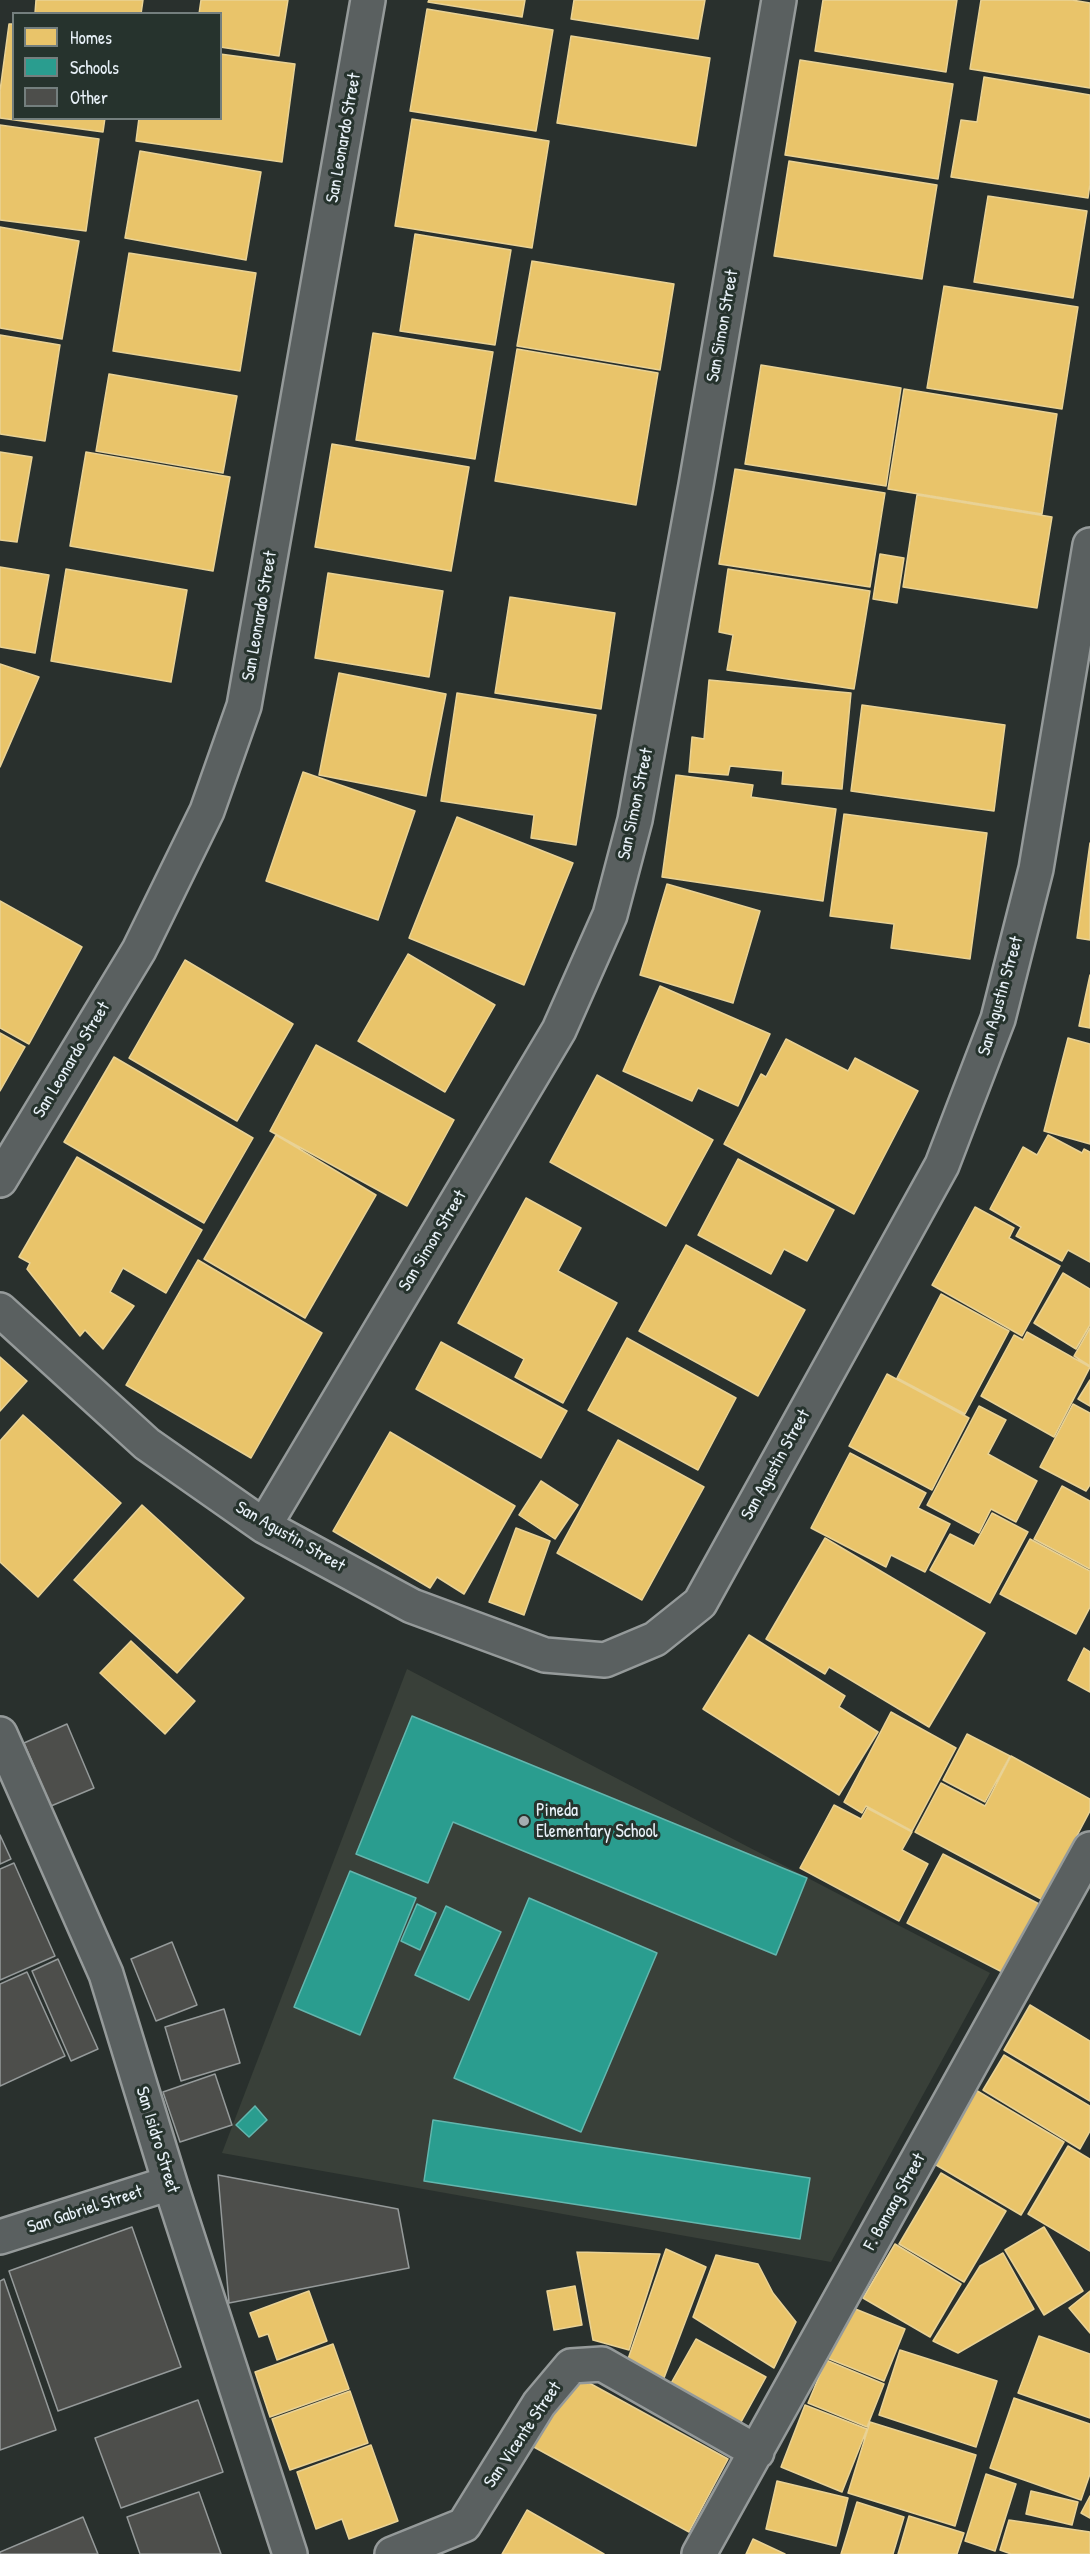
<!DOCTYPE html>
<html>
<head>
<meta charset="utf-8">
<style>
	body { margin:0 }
	#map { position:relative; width:1090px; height:2554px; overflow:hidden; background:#29302d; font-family:"Patrick Hand",sans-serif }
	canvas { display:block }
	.legend { position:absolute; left:12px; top:12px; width:210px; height:108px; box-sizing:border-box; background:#26332d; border:2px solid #747f7e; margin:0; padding:8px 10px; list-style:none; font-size:18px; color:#e8f1f8 }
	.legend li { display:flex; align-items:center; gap:12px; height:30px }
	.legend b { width:30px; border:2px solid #747f7e }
</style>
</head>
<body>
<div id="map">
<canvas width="1090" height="2554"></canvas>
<ul class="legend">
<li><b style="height:16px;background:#e9c46a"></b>Homes</li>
<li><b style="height:16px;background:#2a9d8f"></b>Schools</li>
<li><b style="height:16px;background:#4d4e4b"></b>Other</li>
</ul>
</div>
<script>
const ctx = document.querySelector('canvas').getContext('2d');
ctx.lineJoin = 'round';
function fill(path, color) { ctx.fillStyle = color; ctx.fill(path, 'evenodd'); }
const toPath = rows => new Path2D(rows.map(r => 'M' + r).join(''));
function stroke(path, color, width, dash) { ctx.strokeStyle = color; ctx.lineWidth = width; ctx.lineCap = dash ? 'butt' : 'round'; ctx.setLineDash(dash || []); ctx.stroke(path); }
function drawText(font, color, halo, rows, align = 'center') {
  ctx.font = font + ' "Patrick Hand",sans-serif'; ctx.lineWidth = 6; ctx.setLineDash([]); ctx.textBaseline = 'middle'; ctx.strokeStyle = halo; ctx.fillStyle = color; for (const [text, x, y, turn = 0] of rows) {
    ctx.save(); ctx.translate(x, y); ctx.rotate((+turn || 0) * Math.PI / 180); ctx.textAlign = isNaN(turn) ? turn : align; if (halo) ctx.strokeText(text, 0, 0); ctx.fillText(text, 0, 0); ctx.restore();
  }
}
fill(toPath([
	[407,1669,990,1973,831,2262,222,2153]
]), '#394039');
const homes = toPath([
	[36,0,143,0,141,14,41,14,35,13,36,0],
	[201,0,288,0,279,56,220,47,220,14,199,14,201,0],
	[429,0,525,0,522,17,428,2,429,0],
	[574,0,705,0,698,39,571,19,574,0],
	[823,0,957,0,946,72,815,51,823,0],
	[981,0,1072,0,1090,3,1090,88,970,69,981,0],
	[427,9,553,30,536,131,410,111,427,9],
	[9,24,14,24,14,118,105,118,103,132,0,118,0,91,9,24],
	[571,36,710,58,696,146,557,123,571,36],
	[220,54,295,64,282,162,136,141,139,118,220,118,220,54],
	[800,60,953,84,938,179,785,155,800,60],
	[984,77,1090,95,1090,184,1088,198,951,177,961,120,977,122,984,77],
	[412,119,549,141,532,248,395,226,412,119],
	[0,125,99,139,86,231,0,220,0,125],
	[140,151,261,172,246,260,125,238,140,151],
	[789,161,937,185,922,279,774,256,789,161],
	[988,196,1087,211,1073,298,974,282,988,196],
	[0,227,79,241,62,339,0,328,0,227],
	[415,234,511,250,495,345,400,331,415,234],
	[129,253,256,273,240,371,113,351,129,253],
	[532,261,674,284,660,370,517,346,532,261],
	[944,286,1078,307,1062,409,927,388,944,286],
	[373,333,493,352,475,459,356,440,373,333],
	[0,335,60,345,45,441,0,434,0,335],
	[517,349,658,373,636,505,495,481,517,349],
	[761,365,901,388,886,486,745,464,761,365],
	[109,374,237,396,223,473,96,451,109,374],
	[904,389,1057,414,1042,514,888,489,904,389],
	[332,444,469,467,451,571,315,547,332,444],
	[0,452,32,457,17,542,0,540,0,452],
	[86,452,230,477,213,571,70,546,86,452],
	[735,469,885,493,870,587,719,564,735,469],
	[917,495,1052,517,1037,608,903,587,917,495],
	[880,554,904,558,897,603,873,599,880,554],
	[0,567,49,575,35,653,0,647,0,567],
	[66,569,187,590,171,682,51,661,66,569],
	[728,569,870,591,854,689,727,670,733,635,719,632,728,569],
	[328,573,443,591,429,677,315,658,328,573],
	[510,597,615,613,601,709,495,693,510,597],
	[0,664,39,677,0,767,0,664],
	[339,673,446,694,426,796,319,775,339,673],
	[709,680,851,693,842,789,782,784,783,771,730,766,728,775,689,772,692,737,704,739,709,680],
	[457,693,596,715,576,845,531,838,534,815,441,801,457,693],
	[862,705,1005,725,994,811,851,791,862,705],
	[303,772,415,811,378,920,266,881,303,772],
	[676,775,753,785,751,797,836,809,823,901,662,877,676,775],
	[844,814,987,833,970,959,891,948,894,924,830,916,844,814],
	[457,817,573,863,524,985,409,938,457,817],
	[1090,843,1090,940,1077,938,1090,843],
	[667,884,760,911,733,1003,640,975,667,884],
	[0,901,82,947,29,1044,0,1028,0,901],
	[408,954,495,1005,445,1092,358,1041,408,954],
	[185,960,293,1024,237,1121,129,1058,185,960],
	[1090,975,1090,1028,1079,1026,1090,975],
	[660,986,770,1034,738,1106,698,1088,692,1101,623,1071,660,986],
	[0,1033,25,1047,0,1091,0,1033],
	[1068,1038,1090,1044,1090,1144,1044,1131,1068,1038],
	[786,1039,848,1071,855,1058,918,1091,854,1214,724,1144,761,1074,766,1077,786,1039],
	[316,1045,454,1120,407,1206,270,1131,316,1045],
	[114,1057,253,1138,204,1223,64,1142,114,1057],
	[597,1075,713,1140,666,1226,550,1162,597,1075],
	[276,1135,376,1195,305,1318,204,1259,276,1135],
	[1048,1135,1082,1153,1084,1149,1090,1152,1090,1262,1068,1250,1062,1261,1016,1236,1021,1227,990,1209,1023,1147,1037,1155,1048,1135],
	[77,1157,202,1230,166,1293,123,1268,110,1292,134,1306,103,1349,85,1330,80,1336,27,1269,30,1263,19,1257,77,1157],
	[738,1159,834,1210,807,1261,784,1249,771,1274,698,1235,738,1159],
	[526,1198,581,1228,558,1271,617,1303,563,1403,515,1377,524,1359,458,1323,526,1198],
	[975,1207,1014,1228,1009,1238,1060,1266,1022,1336,932,1285,975,1207],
	[686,1245,805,1310,758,1396,639,1331,686,1245],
	[198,1260,322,1333,251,1458,126,1385,198,1260],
	[1063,1273,1090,1289,1090,1325,1076,1349,1034,1323,1063,1273],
	[941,1294,1009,1331,965,1414,897,1378,941,1294],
	[1090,1328,1090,1366,1074,1356,1090,1328],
	[1027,1332,1090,1367,1054,1437,981,1396,1014,1335,1023,1340,1027,1332],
	[627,1338,736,1398,698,1470,588,1410,627,1338],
	[441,1342,567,1411,541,1458,416,1389,441,1342],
	[0,1357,27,1381,0,1411,0,1357],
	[887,1374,969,1418,932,1490,849,1446,887,1374],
	[1090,1380,1090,1406,1078,1399,1090,1380],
	[1073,1404,1090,1413,1090,1485,1086,1491,1040,1467,1073,1404],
	[979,1406,1006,1420,988,1454,1037,1481,1016,1522,991,1509,979,1533,927,1505,979,1406],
	[23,1415,121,1503,38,1597,0,1562,0,1441,23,1415],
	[390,1432,515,1506,464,1594,437,1577,430,1588,333,1531,390,1432],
	[618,1440,704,1487,642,1600,557,1553,618,1440],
	[850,1453,926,1493,918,1508,950,1524,925,1572,891,1555,886,1567,811,1528,850,1453],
	[541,1481,578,1505,555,1539,519,1515,541,1481],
	[1062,1486,1090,1501,1090,1569,1034,1539,1062,1486],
	[142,1505,244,1598,177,1673,74,1580,142,1505],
	[992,1513,1028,1532,990,1603,930,1570,950,1534,974,1546,992,1513],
	[516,1528,550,1541,524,1615,489,1602,516,1528],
	[825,1538,985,1633,929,1727,829,1667,825,1674,766,1639,825,1538],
	[1030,1539,1090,1571,1090,1607,1076,1634,1000,1594,1030,1539],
	[749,1635,845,1696,839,1707,878,1732,839,1795,703,1709,749,1635],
	[131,1641,195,1701,165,1734,100,1673,131,1641],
	[1084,1648,1090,1652,1090,1692,1068,1680,1084,1648],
	[891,1712,956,1748,912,1831,866,1806,862,1813,844,1802,891,1712],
	[967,1734,1010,1756,985,1802,943,1780,967,1734],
	[1011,1756,1090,1799,1090,1811,1043,1900,915,1832,941,1783,985,1806,1011,1756],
	[834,1805,861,1819,867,1808,912,1832,902,1850,928,1864,899,1921,800,1868,834,1805],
	[943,1854,1043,1906,1008,1975,907,1923,943,1854],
	[1030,2005,1090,2041,1090,2101,1004,2050,1030,2005],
	[1004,2055,1090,2106,1090,2131,1080,2149,983,2090,1004,2055],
	[974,2089,1064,2142,1021,2215,931,2162,974,2089],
	[1068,2146,1090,2159,1090,2251,1028,2214,1068,2146],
	[941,2173,1006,2211,964,2282,899,2244,941,2173],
	[1044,2227,1083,2291,1044,2315,1005,2250,1044,2227],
	[895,2244,961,2284,930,2337,863,2298,895,2244],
	[666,2249,706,2267,664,2378,628,2359,666,2249],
	[577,2252,660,2254,629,2350,593,2340,577,2252],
	[1003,2253,1034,2309,958,2353,933,2341,980,2266,1003,2253],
	[716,2255,758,2264,773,2293,796,2322,774,2368,693,2317,716,2255],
	[575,2286,582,2325,554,2330,547,2291,575,2286],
	[309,2291,327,2341,277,2360,268,2334,259,2337,250,2313,309,2291],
	[1090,2291,1090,2333,1069,2308,1090,2291],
	[848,2306,905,2329,884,2381,827,2358,848,2306],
	[1039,2336,1090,2354,1090,2418,1018,2393,1039,2336],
	[696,2339,766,2377,740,2424,670,2385,696,2339],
	[333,2344,349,2389,270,2417,255,2372,333,2344],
	[900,2350,997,2381,976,2447,879,2415,900,2350],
	[826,2360,884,2384,867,2427,808,2403,826,2360],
	[571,2373,728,2459,689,2532,532,2446,571,2373],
	[350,2391,368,2443,290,2470,272,2419,350,2391],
	[1014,2398,1090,2424,1090,2474,1081,2500,990,2468,1014,2398],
	[805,2405,867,2429,842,2492,781,2467,805,2405],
	[870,2422,976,2455,955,2526,848,2493,870,2422],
	[371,2445,398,2521,349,2539,342,2519,316,2529,297,2472,371,2445],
	[986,2474,1016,2484,995,2551,965,2541,986,2474],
	[777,2481,848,2498,836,2546,766,2529,777,2481],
	[1031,2491,1078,2502,1072,2525,1026,2514,1031,2491],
	[1090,2496,1090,2518,1081,2513,1090,2496],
	[857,2502,904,2517,893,2554,841,2554,857,2502],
	[527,2510,604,2554,502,2554,527,2510],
	[909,2516,964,2533,957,2554,898,2554,909,2516],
	[1009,2520,1090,2532,1090,2554,1011,2554,1000,2550,1009,2520],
	[753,2539,785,2554,746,2554,753,2539]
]);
fill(homes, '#e9c46a');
stroke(homes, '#e9d295', 1.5);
const schools = toPath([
	[412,1716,807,1878,776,1955,453,1822,428,1883,356,1854,412,1716],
	[350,1871,416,1898,360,2035,294,2007,350,1871],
	[529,1898,657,1953,581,2132,454,2078,529,1898],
	[417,1904,436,1913,420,1950,401,1941,417,1904],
	[446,1906,501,1932,469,2000,415,1975,446,1906],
	[255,2106,267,2120,249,2137,236,2125,255,2106],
	[433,2120,810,2178,800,2239,424,2181,433,2120]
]);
fill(schools, '#2a9d8f');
stroke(schools, '#63b6ae', 1.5);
const building = toPath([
	[67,1724,94,1788,51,1806,24,1743,67,1724],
	[0,1835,11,1859,0,1864,0,1835],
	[14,1863,55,1956,0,1980,0,1869,14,1863],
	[172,1942,197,2005,156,2021,131,1959,172,1942],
	[58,1959,98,2049,71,2061,32,1971,58,1959],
	[27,1972,65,2056,0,2086,0,1984,27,1972],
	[224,2009,240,2063,181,2081,165,2027,224,2009],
	[215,2074,232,2125,180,2142,163,2092,215,2074],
	[218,2175,398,2209,409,2268,229,2303,218,2175],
	[132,2227,181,2367,58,2411,9,2271,132,2227],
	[4,2279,56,2430,0,2450,0,2281,4,2279],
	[198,2400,223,2472,121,2508,95,2438,198,2400],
	[199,2492,221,2554,140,2554,127,2517,199,2492],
	[83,2517,98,2554,0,2554,0,2552,83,2517]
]);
fill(building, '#4d4e4b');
stroke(building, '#959a9a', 1.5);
const minor = toPath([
	[0,1180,139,950,207,811,244,706,368,0],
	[0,1310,147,1444,264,1526,412,1606,545,1655,605,1660,655,1639,700,1603,942,1165,998,1019,1036,869,1090,545],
	[264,1526,559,1030,610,915,635,820,696,485,779,0],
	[0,1734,106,1974,170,2183,290,2554],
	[0,2237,170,2183],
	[392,2554,464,2525,539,2404,571,2366,602,2364,757,2452],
	[699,2554,1090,1849]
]);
stroke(minor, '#959a9a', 38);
stroke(minor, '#5a6060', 33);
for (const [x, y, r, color] of [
	[524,1821,6,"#a5adb1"]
]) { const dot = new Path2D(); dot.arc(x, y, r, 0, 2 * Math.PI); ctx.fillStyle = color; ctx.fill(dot); stroke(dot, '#26332d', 2); }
drawText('18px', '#e8f1f8', '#26332d', [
	["San Leonardo Street",344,138,-80],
	["San Simon Street",723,326,-80],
	["San Leonardo Street",260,616,-80],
	["San Simon Street",636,804,-78],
	["San Agustin Street",1001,996,-74],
	["San Leonardo Street",72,1060,-59],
	["San Simon Street",433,1241,-59],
	["San Agustin Street",776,1465,-61],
	["San Agustin Street",290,1537,30],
	["San Isidro Street",157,2140,73],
	["F. Banaag Street",895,2202,-61],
	["San Gabriel Street",85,2210,-18],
	["San Vicente Street",523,2435,-56]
]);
drawText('18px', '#e8f1f8', '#26332d', [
	["Pineda",536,1811],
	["Elementary School",536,1832]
], 'left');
</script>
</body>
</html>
